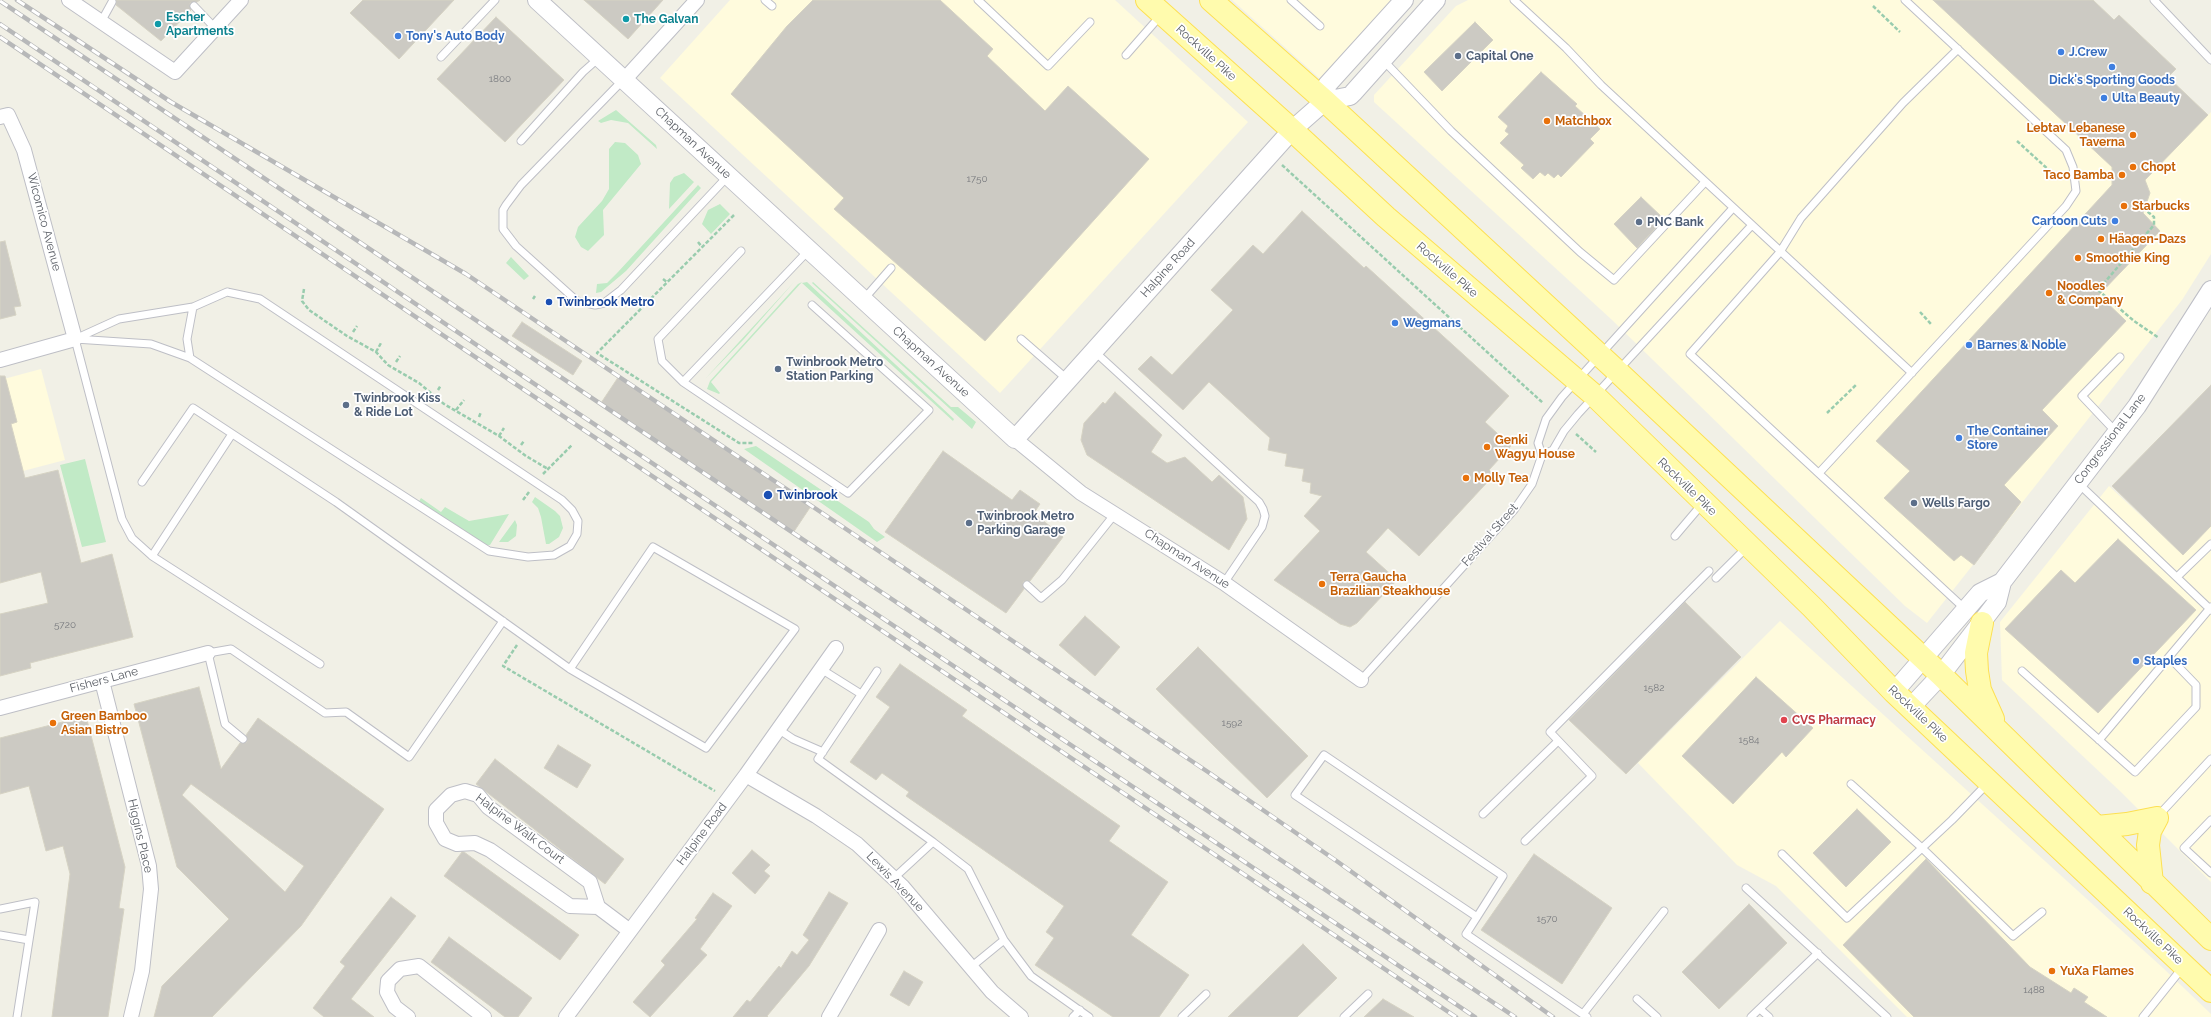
<!DOCTYPE html>
<html>
<head>
<meta charset="utf-8">
<style>
	body { margin:0 }
	canvas { display:block; background:#f1f0e6 }
</style>
</head>
<body>
<canvas width="2211" height="1017"></canvas>
<script>
const ctx = document.querySelector('canvas').getContext('2d');
ctx.lineJoin = 'round';
function fill(path, color) { ctx.fillStyle = color; ctx.fill(path, 'evenodd'); }
const toPath = rows => new Path2D(rows.map(r => 'M' + r).join(''));
function stroke(path, color, width, dash) { ctx.strokeStyle = color; ctx.lineWidth = width; ctx.lineCap = dash ? 'butt' : 'round'; ctx.setLineDash(dash || []); ctx.stroke(path); }
function drawText(font, color, halo, rows, align = 'center') {
  ctx.font = font + ' Raleway,sans-serif'; ctx.lineWidth = 3.5; ctx.setLineDash([]); ctx.textBaseline = 'middle'; ctx.strokeStyle = halo; ctx.fillStyle = color; for (const [text, x, y, turn = 0] of rows) {
    ctx.save(); ctx.translate(x, y); ctx.rotate((+turn || 0) * Math.PI / 180); ctx.textAlign = isNaN(turn) ? turn : align; if (halo) ctx.strokeText(text, 0, 0); ctx.fillText(text, 0, 0); ctx.restore();
  }
}
fill(toPath([
	[730,0,1115,0,1248,122,1000,393,660,78],
	[1232,0,1404,0,1327,85],
	[1468,0,2093,0,2114,20,2119,15,2176,69,2168,77,2208,115,2211,112,2211,254,2182,300,1927,623,1905,606,1611,319,1374,102,1374,95,1456,6],
	[41,369,65,460,0,477,0,380],
	[2109,486,2183,555,2211,526,2211,882,2122,793,2002,680,2000,622],
	[1780,621,2163,968,2211,1014,2211,1017,1907,1017,1776,886,1737,865,1638,763]
]), '#fffbdd');
fill(toPath([
	[616,110,656,145,657,149,628,123,611,120,601,123,598,121],
	[615,142,625,143,638,155,641,164,603,210,604,235,588,251,581,247,575,237,578,227,602,201,609,189,609,149],
	[684,173,694,182,669,209,670,183,674,177],
	[698,185,701,188,626,271,601,292,596,293,597,284,607,283,618,272],
	[720,204,730,214,711,234,702,224,708,210],
	[511,257,529,276,524,280,506,263],
	[795,281,744,339,705,379],
	[802,282,711,382,720,393,719,394,707,389,710,381,798,284],
	[807,282,954,419,953,421,802,283],
	[813,282,951,407,958,407,976,422,972,429,812,283],
	[756,446,869,522,874,529,885,537,877,542,744,449],
	[85,459,106,542,82,547,60,465],
	[535,497,555,511,560,516,563,528,559,537,549,544,546,544,541,517,538,508,532,502],
	[421,498,441,512,445,507,469,521,509,514,490,545,486,545,418,503],
	[515,520,517,525,516,536,508,542,499,542]
]), '#c1eac6');
const building = toPath([
	[116,0,200,0,197,2,190,3,191,10,161,41,116,5,116,0],
	[363,0,454,0,399,59,350,13,363,0],
	[584,0,663,0,628,39,584,0],
	[813,0,940,0,993,49,987,56,1045,111,1068,86,1149,159,985,341,834,209,844,198,731,94,787,26,813,0],
	[1933,0,2093,0,2114,20,2119,15,2176,69,2168,77,2208,115,2145,180,2150,193,2143,213,2160,231,2099,295,2126,321,2042,410,2058,426,2004,485,2021,502,1974,565,1961,555,1954,561,1884,498,1910,471,1876,441,2112,185,2112,167,1933,0],
	[496,17,564,80,505,142,437,79,496,17],
	[1475,22,1493,40,1442,91,1424,72,1475,22],
	[1541,72,1577,104,1575,106,1600,129,1590,139,1594,143,1561,177,1558,174,1554,178,1548,173,1545,176,1540,172,1533,179,1521,168,1524,165,1500,143,1509,134,1505,131,1508,126,1498,117,1541,72],
	[1641,197,1664,219,1637,248,1614,224,1641,197],
	[1302,211,1364,268,1366,266,1509,396,1485,422,1511,446,1489,470,1494,475,1419,556,1388,528,1366,552,1397,580,1357,623,1350,627,1340,624,1274,580,1320,531,1304,516,1322,496,1310,493,1311,483,1302,481,1304,469,1285,466,1287,454,1268,450,1270,438,1209,382,1183,410,1138,369,1151,356,1172,375,1233,310,1211,290,1253,245,1263,254,1302,211],
	[5,241,21,306,14,307,16,315,0,319,0,242,5,241],
	[522,322,582,361,573,375,512,336,522,322],
	[0,376,5,376,17,422,11,424,25,478,58,470,81,563,112,554,133,637,30,663,31,668,0,676,0,614,48,603,41,572,0,583,0,376],
	[619,376,811,506,793,533,601,403,619,376],
	[2211,385,2211,526,2183,555,2112,486,2211,385],
	[1115,392,1162,435,1151,452,1167,463,1185,457,1212,482,1219,475,1243,497,1247,519,1229,550,1087,455,1081,440,1084,423,1103,402,1105,404,1115,392],
	[943,451,1012,500,1020,490,1040,504,1034,513,1063,537,1030,581,1023,582,1024,589,1006,613,885,532,943,451],
	[2118,539,2196,610,2098,713,2005,629,2061,570,2075,583,2118,539],
	[1685,602,1741,657,1626,774,1569,720,1685,602],
	[1085,616,1120,647,1095,676,1059,645,1085,616],
	[1198,647,1308,756,1267,798,1156,689,1198,647],
	[900,664,967,710,962,716,1120,826,1109,841,1168,882,1131,935,1189,975,1159,1017,1113,1017,1035,965,1054,938,1046,932,1064,906,906,796,909,792,882,773,876,780,850,762,890,707,876,697,900,664],
	[1756,677,1813,728,1786,757,1782,752,1733,804,1682,756,1756,677],
	[199,687,221,769,240,743,247,742,246,735,258,718,384,809,301,926,212,1017,154,1017,162,986,229,919,177,867,134,704,199,687],
	[191,784,304,866,285,892,182,795,191,784],
	[86,716,125,867,119,908,124,909,108,1017,52,1017,70,874,63,846,46,851,29,786,0,794,0,738,86,716],
	[558,745,591,765,577,788,544,768,558,745],
	[495,759,624,859,605,884,476,784,495,759],
	[1857,809,1891,842,1846,887,1813,853,1857,809],
	[752,850,770,865,764,871,770,876,755,894,732,873,752,850],
	[462,852,464,852,579,935,560,960,444,876,462,852],
	[1534,854,1612,908,1562,984,1481,930,1534,854],
	[1926,859,2030,967,2071,993,2074,988,2088,997,2084,1002,2107,1017,1914,1017,1843,945,1926,859],
	[829,892,848,903,809,966,767,1016,768,1017,733,1017,747,1000,750,1002,779,966,781,968,792,951,797,955,809,940,803,935,829,892],
	[713,893,732,906,700,949,707,955,650,1017,633,1002,665,965,661,961,697,919,695,918,713,893],
	[391,897,416,916,351,999,374,1017,324,1017,313,1008,345,966,340,962,391,897],
	[1749,904,1787,943,1719,1009,1682,972,1749,904],
	[449,937,532,998,518,1017,505,1017,431,962,449,937],
	[1303,944,1337,978,1297,1017,1228,1017,1303,944],
	[904,971,923,982,909,1006,890,995,904,971],
	[1383,999,1414,1017,1364,1017,1383,999]
]);
fill(building, '#cccac3');
stroke(building, '#d6d3c4', 1);
const service = toPath([
	[765,0,772,6],
	[978,0,1048,66,1090,22],
	[1291,0,1320,26],
	[1514,0,1566,48,1601,85,1912,373],
	[2154,0,2211,60],
	[194,6,215,28],
	[101,22,112,2],
	[1958,49,1903,103,1801,218,1780,252,1690,354,1965,609],
	[1126,55,1161,15],
	[441,57,495,0],
	[1383,60,1451,131,1580,252,1614,280,1705,182],
	[623,80,521,185,506,205,503,210,503,229,516,246,577,301,595,305,604,303,621,290,728,176],
	[521,141,583,72,600,57],
	[741,251,658,339,662,361,683,382,848,493,929,410,812,305],
	[227,292,260,299,562,500,572,510,578,521,577,534,570,546,554,555,528,557,489,551,190,358,151,344,75,339,119,319,193,307,227,292],
	[864,299,891,268],
	[75,339,122,519,132,538,152,556,320,664],
	[1021,339,1068,380],
	[1094,351,1259,502,1263,509,1265,516,1262,527,1224,583],
	[190,358,187,339,193,307],
	[683,382,808,251],
	[2116,432,2082,396,2120,357],
	[1542,455,1553,450,1564,431,1578,414,1752,225],
	[1819,473,2066,206,2076,191,2073,167,2066,150,1905,0],
	[142,482,193,408,336,502,570,669,706,748,795,629,653,547,570,669],
	[2079,484,2211,610],
	[1675,536,1703,503],
	[152,556,232,434],
	[2177,577,2211,544],
	[1716,578,1747,547],
	[1027,585,1041,598,1062,580,1114,515],
	[821,669,861,694],
	[877,671,818,759,933,842],
	[2022,671,2135,772,2196,707,2196,685,2169,657],
	[1361,680,1514,510,1532,484,1542,455,1538,443,1546,419,1562,397,1733,208],
	[778,729,793,739,823,752],
	[243,739,225,724,208,653,231,649,325,713,346,712,409,757,503,621],
	[2099,740,2211,607],
	[1851,784,1922,848,2013,936,2042,912],
	[1483,814,1558,741],
	[2158,816,2211,759],
	[2211,820,2184,848,2211,873],
	[1525,841,1592,776,1550,732,1709,571],
	[1782,854,1847,918,1952,820,1988,783],
	[894,878,933,842,968,869,1004,940],
	[1746,888,1887,1017],
	[0,909,35,902,17,1017],
	[1477,917,1295,795,1324,755,1503,876,1477,917,1466,934,1587,1017],
	[0,935,29,940],
	[971,967,1004,940,1031,976,1089,1017],
	[1637,999,1657,1017],
	[1760,1009,1769,1017],
	[1583,1014,1664,911],
	[1073,1017,1080,1010],
	[1182,1017,1206,994],
	[1344,1017,1368,994],
	[1751,1017,1818,953],
	[2143,1017,2183,967]
]);
const minor = toPath([
	[69,0,175,72,241,0],
	[625,79,697,0],
	[0,117,8,115,24,150,75,339,0,360],
	[1015,439,1081,493,1224,583,1361,680],
	[102,681,149,866,151,889,142,971,131,1017],
	[0,708,208,653],
	[746,775,816,816,857,844,902,886,992,992,1021,1017],
	[598,907,570,906,490,850,475,843,457,844,445,839,436,823,436,810,451,795,465,791,478,795,488,807,590,882,598,907,630,931],
	[408,1017,395,1007,387,992,388,981,400,969,419,966,484,1017],
	[566,1017,746,775,836,648],
	[829,1017,879,930]
]);
const tertiary = toPath([
	[537,0,1015,439,1292,130,1325,101,1350,96,1353,93,1436,0],
	[1325,101,1327,85,1404,0],
	[1894,692,1980,593,2002,582],
	[1911,707,1941,675,1997,602,2002,582,2137,406,2211,290]
]);
const primary = toPath([
	[1147,0,1292,130,1386,217,1595,396,1812,607,1894,692,2211,991],
	[1211,0,1325,101,1618,372,1941,675,2211,939],
	[1982,623,1976,653,1977,671,1980,690,1993,719],
	[2097,827,2127,824,2157,818],
	[2152,883,2148,845,2150,831,2157,818]
]);
stroke(service, '#bebfc6', 9);
stroke(minor, '#bebfc6', 16);
stroke(tertiary, '#bebfc6', 20);
stroke(primary, '#fde053', 24);
stroke(toPath([
	[1873,6,1900,32],
	[2017,141,2051,172],
	[1282,165,1543,403],
	[2085,176,2112,178],
	[2143,208,2154,217,2154,225,2098,290,2134,321,2159,338],
	[734,215,597,353,739,443,753,443],
	[698,242,702,247],
	[663,279,667,282],
	[304,289,302,301,309,310,347,336,376,352,388,365,419,383,444,404,499,436,526,456,548,469],
	[533,299,535,296],
	[1920,312,1931,324],
	[353,332,357,326],
	[376,352,381,343],
	[396,362,400,356],
	[438,390,441,385],
	[456,410,464,400],
	[1827,413,1857,384],
	[479,417,481,412],
	[1576,434,1596,452],
	[499,436,504,428],
	[521,445,524,441],
	[543,474,572,445],
	[523,500,529,492],
	[517,645,503,666,715,791]
]), '#99ccae', 2.5, [4, 2]);
stroke(service, '#fff', 7);
stroke(minor, '#fff', 14);
stroke(tertiary, '#fff', 18);
stroke(primary, '#fffbad', 22);
const rail = toPath([
	[17,0,171,102,466,274,1208,772,1338,862,1553,1017],
	[0,1,1515,1017],
	[0,24,1475,1017],
	[0,37,1456,1017]
]);
stroke(rail, '#b7b8b9', 4.5);
stroke(rail, '#fff', 3, [9]);
for (const [x, y, r, color] of [
	[626,19,4,"#0f9aa8"],
	[158,24,4,"#0f9aa8"],
	[398,36,4,"#3f7fe0"],
	[2061,52,4,"#3f7fe0"],
	[1458,56,4,"#5c6f8a"],
	[2112,67,4,"#3f7fe0"],
	[2104,98,4,"#3f7fe0"],
	[1547,121,4,"#e8710a"],
	[2133,135,4,"#e8710a"],
	[2133,167,4,"#e8710a"],
	[2122,175,4,"#e8710a"],
	[2124,206,4,"#e8710a"],
	[2115,221,4,"#3f7fe0"],
	[1639,222,4,"#5c6f8a"],
	[2101,239,4,"#e8710a"],
	[2078,258,4,"#e8710a"],
	[2049,293,4,"#e8710a"],
	[549,302,4,"#1a4fb4"],
	[1395,323,4,"#3f7fe0"],
	[1969,345,4,"#3f7fe0"],
	[778,369,4,"#5c6f8a"],
	[346,405,4,"#5c6f8a"],
	[1959,438,4,"#3f7fe0"],
	[1487,447,4,"#e8710a"],
	[1466,478,4,"#e8710a"],
	[768,495,5,"#1a4fb4"],
	[1914,503,4,"#5c6f8a"],
	[969,523,4,"#5c6f8a"],
	[1322,584,4,"#e8710a"],
	[2136,661,4,"#3f7fe0"],
	[1784,720,4,"#e0444e"],
	[53,723,4,"#e8710a"],
	[2052,971,4,"#e8710a"]
]) { const dot = new Path2D(); dot.arc(x, y, r, 0, 2 * Math.PI); ctx.fillStyle = color; ctx.fill(dot); stroke(dot, '#fff', 1.5); }
drawText('10px', '#797b7f', null, [
	["1800",500,79],
	["1750",977,179],
	["5720",65,625],
	["1582",1654,688],
	["1592",1232,723],
	["1584",1749,740],
	["1570",1547,919],
	["1488",2034,990]
]);
drawText('bold 12px', '#0d838f', '#fff', [
	["Escher",166,17],
	["Apartments",166,31],
	["The Galvan",634,19]
], 'left');
drawText('bold 12px', '#366cbe', '#fff', [
	["Tony's Auto Body",406,36],
	["J.Crew",2069,52],
	["Dick's Sporting Goods",2112,80,"center"],
	["Ulta Beauty",2112,98],
	["Cartoon Cuts",2107,221,"right"],
	["Wegmans",1403,323],
	["Barnes & Noble",1977,345],
	["The Container",1967,431],
	["Store",1967,445],
	["Staples",2144,661]
], 'left');
drawText('12px', '#5d6168', '#fff', [
	["Rockville Pike",1206,53,42],
	["Chapman Avenue",693,143,43],
	["Wicomico Avenue",44,222,75],
	["Halpine Road",1168,268,-48],
	["Rockville Pike",1447,270,41],
	["Chapman Avenue",931,362,42],
	["Congressional Lane",2110,439,-53],
	["Rockville Pike",1687,487,44],
	["Festival Street",1490,535,-49],
	["Chapman Avenue",1187,559,33],
	["Fishers Lane",104,680,-15],
	["Rockville Pike",1918,714,43],
	["Halpine Walk Court",520,829,37],
	["Halpine Road",702,834,-53],
	["Higgins Place",140,836,77],
	["Lewis Avenue",895,882,46],
	["Rockville Pike",2153,936,43]
]);
drawText('bold 12px', '#4e5e75', '#fff', [
	["Capital One",1466,56],
	["PNC Bank",1647,222],
	["Twinbrook Metro",786,362],
	["Station Parking",786,376],
	["Twinbrook Kiss",354,398],
	["& Ride Lot",354,412],
	["Wells Fargo",1922,503],
	["Twinbrook Metro",977,516],
	["Parking Garage",977,530]
], 'left');
drawText('bold 12px', '#c56008', '#fff', [
	["Matchbox",1555,121],
	["Lebtav Lebanese",2125,128,"right"],
	["Taverna",2125,142,"right"],
	["Chopt",2141,167],
	["Taco Bamba",2114,175,"right"],
	["Starbucks",2132,206],
	["Häagen-Dazs",2109,239],
	["Smoothie King",2086,258],
	["Noodles",2057,286],
	["& Company",2057,300],
	["Genki",1495,440],
	["Wagyu House",1495,454],
	["Molly Tea",1474,478],
	["Terra Gaucha",1330,577],
	["Brazilian Steakhouse",1330,591],
	["Green Bamboo",61,716],
	["Asian Bistro",61,730],
	["YuXa Flames",2060,971]
], 'left');
drawText('bold 12px', '#164399', '#fff', [
	["Twinbrook Metro",557,302],
	["Twinbrook",777,495]
], 'left');
drawText('bold 12px', '#be3a42', '#fff', [
	["CVS Pharmacy",1792,720]
], 'left');
</script>
</body>
</html>
